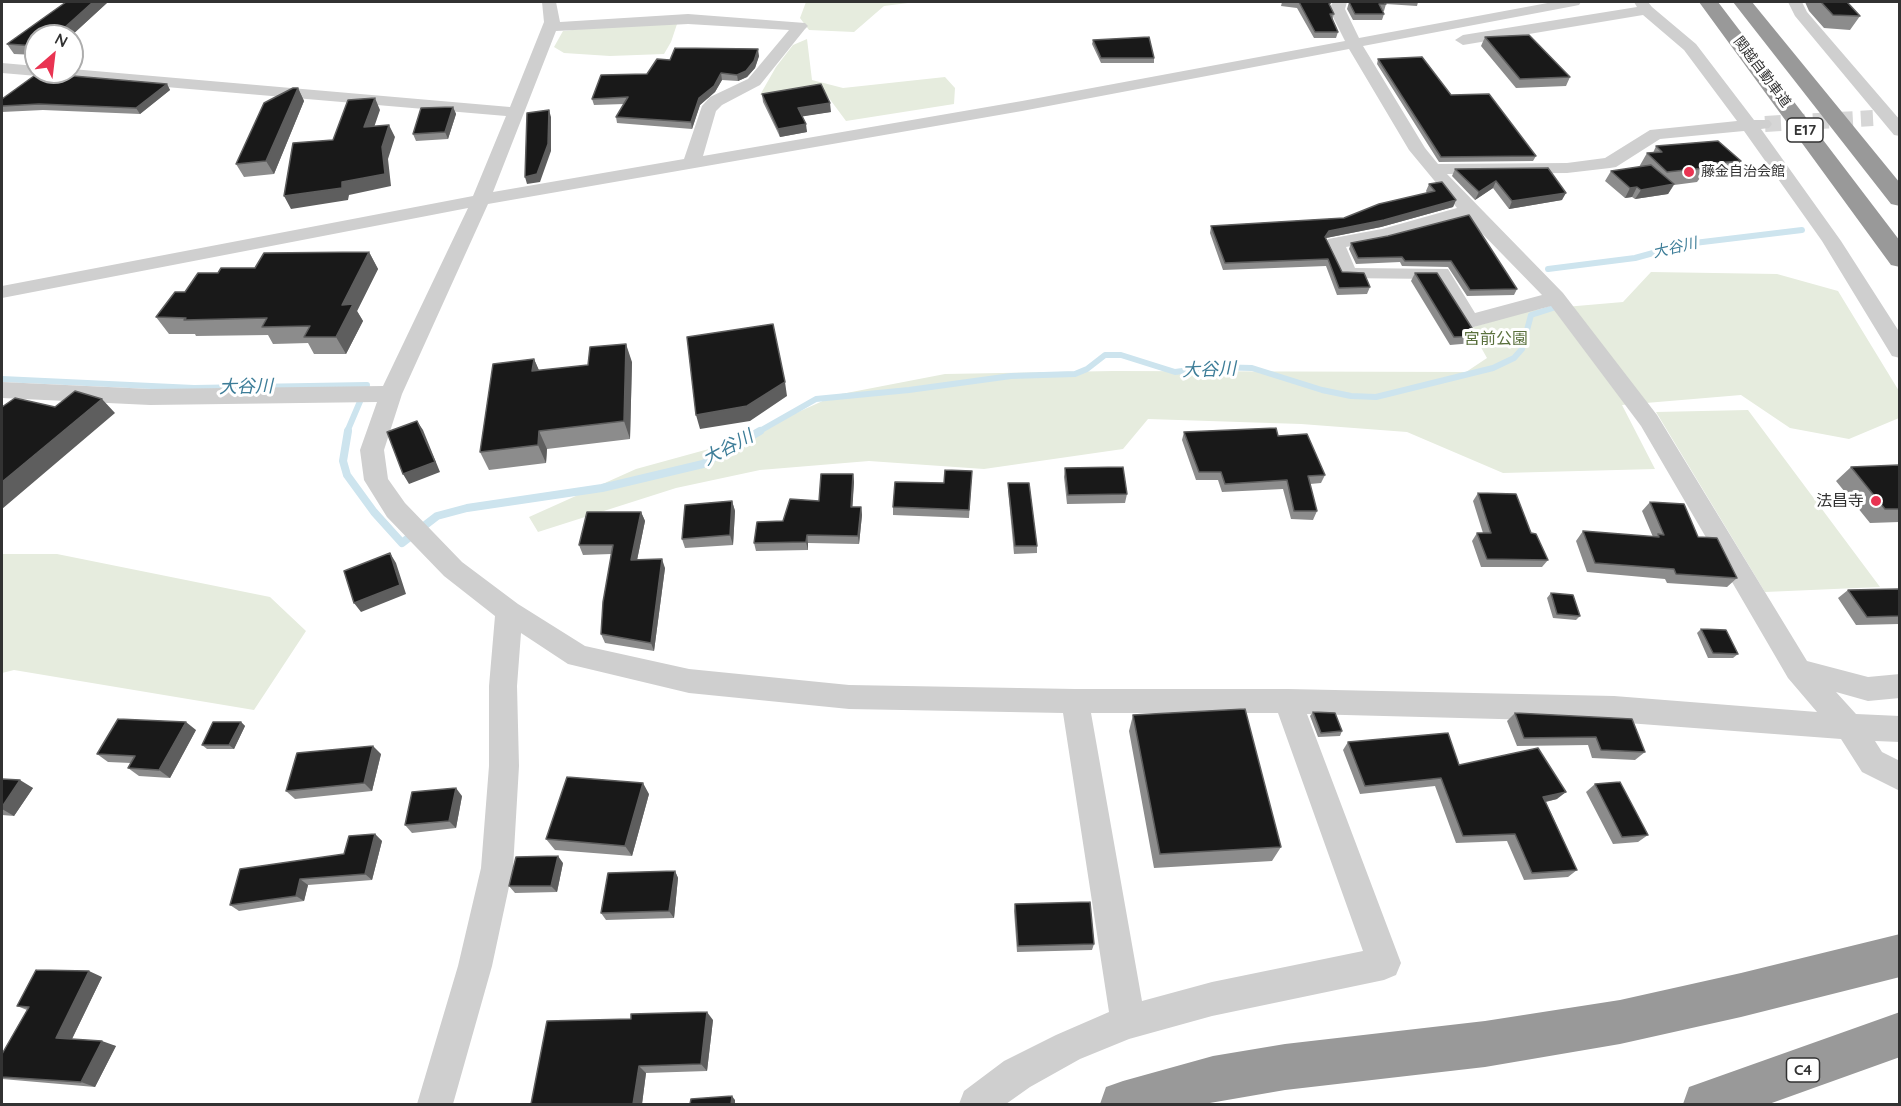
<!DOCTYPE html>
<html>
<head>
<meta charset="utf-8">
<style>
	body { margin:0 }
	#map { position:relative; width:1901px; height:1106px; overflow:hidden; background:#fff; font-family:Quicksand,sans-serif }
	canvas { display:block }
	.frame { position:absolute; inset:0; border:3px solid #323232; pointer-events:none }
	.north { position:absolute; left:24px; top:24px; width:60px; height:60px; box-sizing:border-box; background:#fff; border:2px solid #adadad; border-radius:50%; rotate:28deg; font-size:16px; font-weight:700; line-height:24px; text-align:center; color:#323232 }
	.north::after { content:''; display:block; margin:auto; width:21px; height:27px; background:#e93452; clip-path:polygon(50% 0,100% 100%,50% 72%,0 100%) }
</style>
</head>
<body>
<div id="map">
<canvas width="1901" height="1106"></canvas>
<div class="frame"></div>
<div class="north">N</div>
</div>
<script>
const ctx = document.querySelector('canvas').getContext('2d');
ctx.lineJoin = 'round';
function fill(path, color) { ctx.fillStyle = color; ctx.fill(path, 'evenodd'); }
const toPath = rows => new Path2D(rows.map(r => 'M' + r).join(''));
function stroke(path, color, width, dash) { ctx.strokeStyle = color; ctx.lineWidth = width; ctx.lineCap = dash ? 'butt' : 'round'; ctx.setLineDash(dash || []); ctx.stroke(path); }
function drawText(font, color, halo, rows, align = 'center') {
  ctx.font = font + ' Quicksand,"Noto Sans JP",sans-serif'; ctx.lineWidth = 6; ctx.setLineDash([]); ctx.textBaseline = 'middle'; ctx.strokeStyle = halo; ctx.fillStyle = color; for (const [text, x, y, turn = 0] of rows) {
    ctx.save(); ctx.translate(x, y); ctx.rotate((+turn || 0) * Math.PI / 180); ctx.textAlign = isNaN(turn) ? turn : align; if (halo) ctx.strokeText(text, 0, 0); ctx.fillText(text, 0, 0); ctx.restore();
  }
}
fill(toPath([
	[806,2,916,2,884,6,854,32,809,30,800,18],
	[677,24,671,42,664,54,610,56,564,53,554,47,563,31,608,26],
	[807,39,812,80,843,88,945,77,955,88,954,104,846,121,823,90,760,95,776,67,793,45],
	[1651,272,1777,274,1838,291,1899,391,1899,418,1849,439,1790,428,1741,395,1622,405,1655,469,1503,473,1407,432,1301,424,1148,419,1123,449,984,469,869,461,760,470,676,488,538,532,529,517,636,469,727,444,836,395,945,374,1113,371,1466,372,1487,358,1470,328,1530,310,1623,302],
	[1748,410,1880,587,1765,592,1656,412],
	[2,554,57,554,270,597,306,631,254,710,14,670,2,673]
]), '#e6ecde');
stroke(toPath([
	[1548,269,1635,258,1686,244,1802,230],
	[2,379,194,388,367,385,347,432],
	[758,432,816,399,909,390,1011,376,1075,374,1087,369,1105,355,1121,355,1175,372,1213,367,1252,368,1322,390,1351,396,1376,397,1493,368,1514,358,1522,349,1531,315,1556,307]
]), '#cde4ee', 6);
stroke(toPath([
	[348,431,343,461,347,475,374,512,402,543,437,516,467,508,602,488,703,464,760,431]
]), '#cde4ee', 8);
stroke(toPath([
	[1765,124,1873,118]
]), '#d6d6d6', 16, [16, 8]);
fill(toPath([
	[542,2,556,2,560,22,688,14,805,23,808,26,805,29,760,85,722,105,716,111,703,156,1022,101,1345,41,1329,9,1333,2,1347,2,1345,9,1359,38,1553,2,1581,2,1579,5,1574,6,1363,46,1425,148,1438,164,1567,163,1605,158,1650,130,1737,121,1684,50,1643,15,1463,45,1455,40,1463,35,1637,7,1634,2,1648,2,1652,7,1696,44,1754,120,1769,120,1772,124,1769,128,1761,129,1841,241,1900,333,1900,358,1892,356,1822,241,1744,131,1660,139,1616,167,1610,168,1567,173,1447,174,1563,293,1657,415,1807,661,1868,677,1900,674,1900,698,1868,701,1836,692,1856,714,1900,716,1900,742,1875,741,1882,752,1900,761,1900,791,1862,772,1841,739,1614,722,1307,714,1401,963,1396,975,1384,980,1212,1016,1129,1039,1080,1059,1030,1087,1006,1104,959,1104,964,1091,1004,1061,1056,1035,1109,1012,1063,713,849,709,689,693,568,664,521,633,517,686,519,766,513,868,492,966,453,1104,417,1104,458,966,481,868,489,766,489,686,495,616,444,576,387,517,364,480,360,450,377,402,150,405,2,398,2,382,150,389,383,386,468,208,2,298,2,286,473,196,506,116,2,73,2,63,36,66,36,72,72,72,72,69,510,107,544,22,542,2],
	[688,24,789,30,748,79,710,97,702,106,684,159,493,192,556,31,688,24],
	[1349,49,1409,150,1457,208,1382,229,1328,239,1325,243,1341,278,1435,279,1463,326,1470,328,1551,306,1641,426,1788,678,1817,712,1614,696,1288,689,1075,689,849,685,689,669,585,646,518,604,462,562,405,503,388,479,384,450,402,394,488,204,1022,111,1349,49],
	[1467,218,1542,295,1475,313,1448,269,1355,268,1346,247,1385,240,1467,218],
	[1091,713,1278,713,1363,951,1212,982,1142,1001,1091,713],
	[1788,2,1802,2,1807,12,1900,120,1900,136,1894,135,1795,16,1788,2]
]), '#cfcfcf');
fill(toPath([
	[1699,2,1718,2,1900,241,1900,267,1891,265,1699,2],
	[1733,2,1752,2,1900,183,1900,206,1891,204,1733,2],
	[1900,934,1900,977,1741,1017,1620,1044,1485,1067,1285,1090,1204,1104,1100,1104,1106,1087,1123,1081,1213,1056,1285,1044,1485,1021,1620,1000,1741,973,1900,934],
	[1900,1012,1900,1057,1769,1104,1683,1104,1689,1087,1900,1012]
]), '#999');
fill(toPath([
	[108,2,71,36,36,36,36,55,14,54,7,44],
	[1282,2,1332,2,1330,5,1334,14,1332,20,1338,32,1336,38,1314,38,1297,8,1281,6],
	[1349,2,1418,2,1417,6,1386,4,1384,11,1383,11,1384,14,1382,20,1353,20,1347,9],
	[1805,2,1847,2,1860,16,1850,30,1824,28,1809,11],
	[1485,37,1570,77,1566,86,1516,88,1481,46],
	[1093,40,1154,58,1154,63,1101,63,1092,44],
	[759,56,755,68,747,77,738,81,722,80,715,92,700,105,692,129,617,123,616,117,624,104,594,105,592,99,647,74],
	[1378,59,1451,95,1536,156,1533,161,1439,162,1377,64],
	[167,84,170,90,140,114,43,110,2,112,2,99],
	[298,88,304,101,274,174,244,177,236,164],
	[762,94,831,112,802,116,807,132,780,137,763,102],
	[453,107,456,114,448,139,416,141,413,134],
	[1656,146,1741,161,1732,175,1700,178,1697,182,1674,185,1668,194,1635,199,1632,197,1625,198,1605,181,1611,171,1639,167,1647,153,1653,153],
	[1455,169,1562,200,1509,209,1493,188,1475,200,1452,176],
	[1429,184,1456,200,1453,207,1381,227,1326,238,1342,272,1370,287,1367,294,1337,295,1326,266,1223,270,1210,233,1211,226,1344,218,1427,193,1426,191],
	[1469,215,1517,289,1514,295,1467,296,1448,267,1402,266,1400,262,1356,264,1349,249,1351,243,1388,236],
	[369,252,378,269,357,311,363,321,346,354,314,354,308,343,273,344,268,335,196,336,195,334,169,334,156,317,185,292,218,273],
	[1415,273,1477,336,1473,343,1450,345,1411,281],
	[534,359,539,371,632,362,630,439,547,449,546,463,489,470,480,452],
	[1184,432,1278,436,1325,475,1321,483,1310,484,1317,511,1313,520,1291,519,1283,489,1222,492,1218,480,1196,480,1182,440],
	[1899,465,1899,522,1870,523,1836,481,1851,467],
	[1065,468,1127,494,1125,503,1067,504,1064,477],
	[972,471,969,518,893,515,893,507],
	[853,474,854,482,852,507,861,507,862,515,859,544,808,543,808,550,756,551,754,543,783,521,819,501],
	[1008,483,1037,546,1037,553,1014,554,1008,490],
	[1478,493,1531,533,1548,560,1542,567,1481,567,1472,541,1477,533,1483,533,1473,501],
	[732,501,735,511,733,545,685,548,682,539],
	[1650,502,1698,537,1737,578,1727,587,1667,583,1665,579,1587,572,1576,541,1583,531,1653,537,1642,511],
	[641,512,645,521,637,560,665,568,654,651,605,643,601,634,611,554,583,555,579,545],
	[1899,589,1899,624,1856,625,1838,598,1848,590],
	[1551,593,1580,616,1576,620,1553,618,1547,598],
	[1701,629,1738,654,1733,658,1708,658,1697,633],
	[1313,712,1342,731,1340,736,1318,737,1310,716],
	[1515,713,1632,719,1645,752,1635,760,1592,758,1588,745,1517,746,1507,721],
	[1133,715,1281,847,1272,861,1154,868,1129,731],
	[241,722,245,726,234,749,207,749,202,745],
	[196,730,170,778,139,776,128,768,131,763,108,762,97,754],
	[1348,742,1459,765,1557,799,1546,802,1577,870,1568,877,1524,880,1507,841,1456,843,1435,786,1360,794,1343,750],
	[381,754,372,791,295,799,286,791],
	[2,779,33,788,14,816,2,815],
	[1595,784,1648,835,1638,842,1613,844,1586,792],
	[649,794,632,856,555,850,546,839],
	[462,796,456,828,412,833,405,825],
	[375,834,382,841,372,880,308,885,304,901,239,911,230,905,344,854],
	[563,863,557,892,515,893,509,886],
	[675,871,678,878,674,918,606,920,601,913],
	[1015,904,1094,944,1092,950,1017,952,1014,911],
	[102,977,72,1039,116,1046,95,1087,2,1079,2,1054,27,1010,17,1006],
	[713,1020,707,1071,646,1073,642,1104,531,1104]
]), '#8c8c8c');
fill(toPath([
	[93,2,108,2,71,36,53,36],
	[758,49,759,56,755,68,747,77,738,81,737,75],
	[721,73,722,80,715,92,700,105,692,129,691,122,699,98],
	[167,84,170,90,140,114,136,108],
	[298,88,304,101,274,174,266,161],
	[375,98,380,110,370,139,364,127],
	[830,103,831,112,799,117,798,108],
	[453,107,456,114,448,139,445,132],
	[549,110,551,117,551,151,540,182,527,184,525,177],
	[806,124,807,132,780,137,778,129],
	[389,125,395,137,388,159,391,186,349,195,348,200,291,209,284,196,342,182,382,147],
	[1496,181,1493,188,1475,200,1479,192],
	[1674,184,1668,194,1635,199,1641,190],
	[1637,187,1632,197,1625,198,1630,188],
	[1566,193,1562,200,1509,209,1512,201],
	[1456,200,1453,207,1381,227,1326,238,1325,237,1329,231],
	[369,252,378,269,357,311,363,321,346,354,336,337,342,305],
	[626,344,632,362,630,439,624,421],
	[534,359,542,377,532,371],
	[785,382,787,396,750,421,700,429,696,415],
	[102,399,115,413,2,509,2,482],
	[417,421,423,430,440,472,409,484,403,474],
	[539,431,547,449,546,463,538,445],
	[853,474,854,482,852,515,851,507],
	[732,501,735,511,733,545,730,535],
	[861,507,862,515,859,544,858,536],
	[641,512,645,521,635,570,631,560],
	[807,535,808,543,808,550,806,542],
	[390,553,396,563,406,594,361,612,354,603],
	[662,559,665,568,654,651,651,643],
	[186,722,196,730,170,778,159,770],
	[241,722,245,726,234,749,229,745],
	[373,746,381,754,372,791,364,783],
	[20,780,33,788,14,816,2,809,2,807],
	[643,783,649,794,632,856,625,846],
	[456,788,462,796,456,828,449,821],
	[1566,792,1557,799,1535,804,1543,797],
	[375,834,382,841,372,880,365,874],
	[558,856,563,863,557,892,551,886],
	[675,871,678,878,674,918,669,911],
	[300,879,308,885,304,901,296,896],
	[89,971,102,977,70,1043,56,1038],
	[707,1012,713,1020,707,1071,701,1064],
	[102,1041,116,1046,95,1087,81,1082],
	[639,1066,646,1073,642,1104,633,1104],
	[732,1096,735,1100,735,1104,731,1104]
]), '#5e5e5e');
const building = toPath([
	[66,2,93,2,63,29,53,36,36,36,36,46,7,44,66,2],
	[1299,2,1330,2,1329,4,1334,14,1330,14,1338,32,1315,32,1299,2],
	[1349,2,1384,2,1386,4,1379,4,1384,14,1355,14,1349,2],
	[1821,2,1847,2,1860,16,1833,15,1821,2],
	[1529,35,1570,77,1520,79,1485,37,1529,35],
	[1149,37,1154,58,1101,58,1093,40,1149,37],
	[675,48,758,49,754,61,746,71,737,75,721,73,714,86,699,98,691,122,616,117,628,97,592,99,601,75,647,74,657,59,670,60,675,48],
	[1422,57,1451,95,1489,94,1536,156,1441,157,1378,59,1422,57],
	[38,73,167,84,136,108,39,104,2,106,2,99,38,73],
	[821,84,830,103,798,108,806,124,778,129,762,94,821,84],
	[293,88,298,88,266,161,236,164,264,103,293,88],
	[375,98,364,127,389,125,382,147,385,174,342,182,342,188,284,196,293,143,333,140,348,100,375,98],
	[453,107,445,132,413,134,421,108,453,107],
	[549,110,548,144,537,174,525,177,527,113,549,110],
	[1718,141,1741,161,1701,164,1705,168,1667,172,1647,153,1662,152,1656,146,1718,141],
	[1651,165,1674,184,1641,190,1637,187,1630,188,1611,171,1651,165],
	[1548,168,1566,193,1512,201,1496,181,1479,192,1455,169,1548,168],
	[1442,182,1456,200,1384,220,1329,231,1325,237,1342,272,1364,273,1370,287,1339,288,1328,259,1225,263,1211,226,1344,218,1379,204,1435,191,1429,184,1442,182],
	[1469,215,1517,289,1470,290,1451,261,1405,261,1402,257,1358,258,1351,243,1388,236,1469,215],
	[369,252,342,305,353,304,336,337,304,337,310,326,262,327,267,318,184,320,186,318,156,317,175,292,185,292,198,273,218,273,221,268,255,268,264,253,369,252],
	[1415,273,1437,273,1477,336,1454,337,1415,273],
	[773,324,785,382,747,406,696,415,687,337,773,324],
	[626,344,624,421,539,431,538,445,480,452,493,364,534,359,532,371,588,365,590,347,626,344],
	[75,391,102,399,2,482,2,407,15,398,55,407,75,391],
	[417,421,435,462,403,474,387,432,417,421],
	[1276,428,1278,436,1307,434,1325,475,1308,476,1317,511,1294,511,1287,480,1225,484,1221,472,1199,472,1184,432,1276,428],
	[1899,465,1899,509,1885,509,1851,467,1899,465],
	[1123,467,1127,494,1068,495,1065,468,1123,467],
	[945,470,972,471,969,510,893,507,895,482,944,483,945,470],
	[821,474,853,474,851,507,861,507,858,536,807,535,806,542,754,543,757,522,783,521,790,499,819,501,821,474],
	[1008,483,1029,483,1037,546,1015,546,1008,483],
	[1478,493,1516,494,1531,533,1536,534,1548,560,1487,559,1477,533,1491,533,1478,493],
	[732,501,730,535,682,539,685,505,732,501],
	[1650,502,1684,504,1698,537,1717,538,1737,578,1676,574,1674,569,1595,563,1583,531,1659,537,1658,534,1664,535,1650,502],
	[587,512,641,512,631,560,662,559,651,643,601,634,603,602,613,545,579,545,587,512],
	[390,553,400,585,354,603,344,571,390,553],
	[1899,589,1899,616,1867,617,1848,590,1899,589],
	[1551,593,1573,595,1580,616,1557,614,1551,593],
	[1701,629,1726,630,1738,654,1713,653,1701,629],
	[1245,709,1281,847,1160,854,1133,715,1245,709],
	[1313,712,1335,713,1342,731,1321,733,1313,712],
	[1515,713,1632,719,1645,752,1601,750,1596,737,1524,738,1515,713],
	[118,719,186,722,159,770,128,768,135,756,97,754,118,719],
	[213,722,241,722,229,745,202,745,213,722],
	[1448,733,1459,765,1538,748,1566,792,1543,797,1577,870,1532,873,1515,834,1463,836,1441,778,1365,786,1348,742,1448,733],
	[373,746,364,783,286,791,297,753,373,746],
	[567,777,643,783,625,846,546,839,567,777],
	[2,779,20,780,2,807,2,779],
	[1620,782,1648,835,1622,837,1595,784,1620,782],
	[456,788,449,821,405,825,412,792,456,788],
	[375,834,365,874,300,879,296,896,230,905,240,869,344,854,349,836,375,834],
	[558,856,551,886,509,886,516,857,558,856],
	[675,871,669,911,601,913,608,873,675,871],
	[1090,902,1094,944,1018,946,1015,904,1090,902],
	[36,970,89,971,56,1038,102,1041,81,1082,2,1077,2,1054,29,1007,17,1006,36,970],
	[707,1012,701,1064,639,1066,633,1104,531,1104,547,1021,631,1019,631,1014,707,1012],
	[732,1096,731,1104,690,1104,691,1099,732,1096]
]);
fill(building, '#191919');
stroke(building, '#5e5e5e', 1.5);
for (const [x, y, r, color] of [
	[1689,172,6,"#e93452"],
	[1876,501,6,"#e93452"]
]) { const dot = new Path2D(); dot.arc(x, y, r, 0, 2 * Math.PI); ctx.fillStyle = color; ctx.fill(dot); stroke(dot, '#fff', 2); }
drawText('14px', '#323232', '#fff', [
	["関越自動車道",1762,72,53]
]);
drawText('14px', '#323232', '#fff', [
	["藤金自治会館",1701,172]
], 'left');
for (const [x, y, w] of [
	[1805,130,36],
	[1803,1070,33]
]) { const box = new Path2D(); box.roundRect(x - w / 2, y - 12, w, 24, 4.5); ctx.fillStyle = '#fff'; ctx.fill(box); stroke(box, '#323232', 1.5); }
drawText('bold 15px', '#323232', null, [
	["E17",1805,130],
	["C4",1803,1070]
]);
drawText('italic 15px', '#3d7d98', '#fff', [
	["大谷川",1675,248,-13]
]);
drawText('16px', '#5a703d', '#fff', [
	["宮前公園",1496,339]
]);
drawText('16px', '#323232', '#fff', [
	["法昌寺",1864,501]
], 'right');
drawText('italic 18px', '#3d7d98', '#fff', [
	["大谷川",1209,370,-2],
	["大谷川",246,387,-1],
	["大谷川",728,448,-28]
]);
</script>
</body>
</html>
